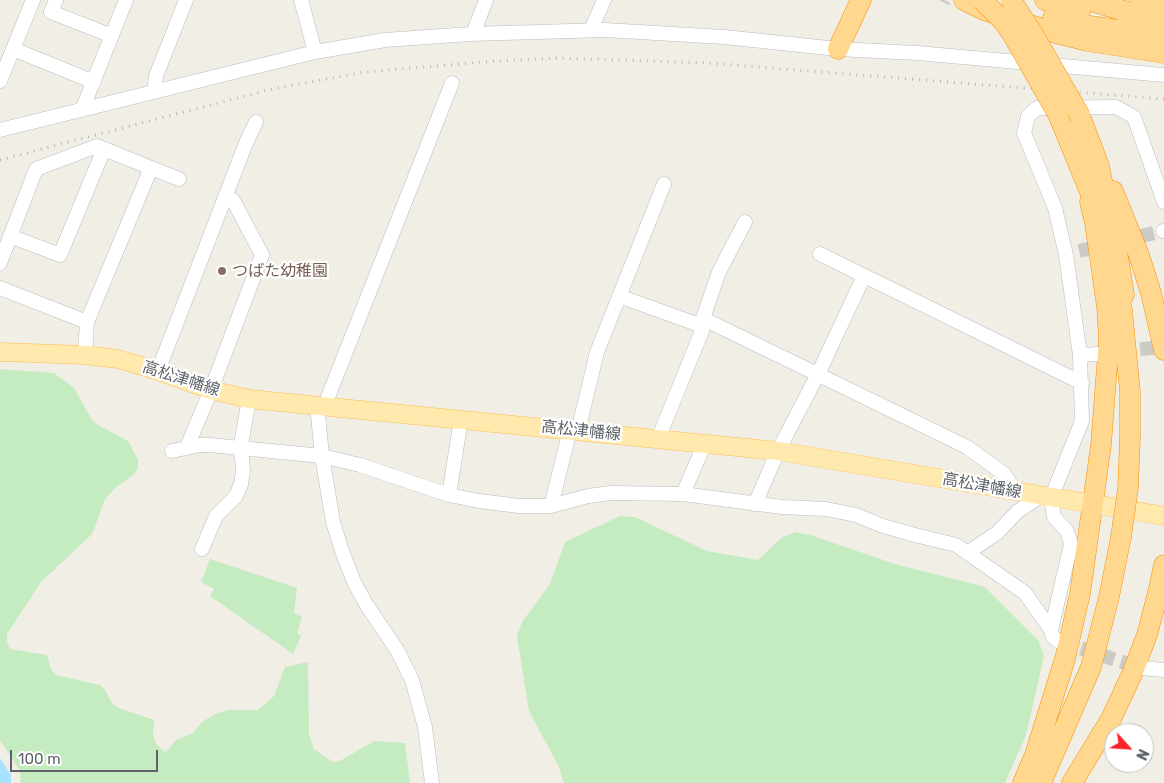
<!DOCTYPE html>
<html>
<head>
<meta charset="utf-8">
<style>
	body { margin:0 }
	#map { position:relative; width:1164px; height:783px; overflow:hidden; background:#f1eee6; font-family:Rubik,sans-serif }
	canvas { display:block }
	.north { position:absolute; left:1104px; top:723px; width:50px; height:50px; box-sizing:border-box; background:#fff; border:1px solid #bec1c3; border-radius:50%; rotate:116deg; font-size:14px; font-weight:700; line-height:20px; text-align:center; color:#5d6368 }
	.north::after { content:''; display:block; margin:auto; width:18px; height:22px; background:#fa2329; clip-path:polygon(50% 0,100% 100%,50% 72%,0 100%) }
	.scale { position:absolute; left:10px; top:750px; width:148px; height:22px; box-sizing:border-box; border:2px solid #5d6368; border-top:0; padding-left:6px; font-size:15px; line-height:18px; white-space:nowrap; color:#5d6368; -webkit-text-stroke:4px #fff; paint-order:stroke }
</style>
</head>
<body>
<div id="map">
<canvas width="1164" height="783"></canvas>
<div class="north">N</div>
<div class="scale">100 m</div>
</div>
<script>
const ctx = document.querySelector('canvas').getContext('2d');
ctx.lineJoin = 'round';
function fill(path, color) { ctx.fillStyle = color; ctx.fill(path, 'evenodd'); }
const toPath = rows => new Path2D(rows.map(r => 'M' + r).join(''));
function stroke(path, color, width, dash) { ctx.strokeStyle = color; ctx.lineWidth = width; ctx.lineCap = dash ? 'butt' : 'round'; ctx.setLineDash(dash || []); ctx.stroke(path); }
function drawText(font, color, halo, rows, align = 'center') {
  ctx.font = font + ' Rubik,"Noto Sans JP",sans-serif'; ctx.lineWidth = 4.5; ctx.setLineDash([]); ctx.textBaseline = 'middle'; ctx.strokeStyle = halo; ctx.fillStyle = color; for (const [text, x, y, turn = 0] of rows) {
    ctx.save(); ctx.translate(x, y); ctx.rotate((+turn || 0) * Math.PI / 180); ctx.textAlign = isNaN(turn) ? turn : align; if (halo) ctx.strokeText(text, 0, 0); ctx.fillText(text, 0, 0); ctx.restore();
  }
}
fill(toPath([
	[0,369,54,373,74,388,92,420,98,425,128,441,138,460,138,468,133,475,114,489,104,501,94,530,90,536,41,582,7,634,7,642,10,649,47,655,51,669,56,675,100,685,105,690,112,703,119,708,154,720,153,735,155,742,160,748,166,752,176,740,193,733,202,722,215,714,230,710,258,710,274,696,285,667,308,662,309,735,314,749,333,762,340,761,374,741,405,743,410,783,21,783,20,771,0,740],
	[620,516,635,517,707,551,758,560,781,538,795,532,810,535,895,564,985,587,1038,640,1044,656,1026,735,1005,783,564,783,558,765,529,711,517,636,522,622,550,584,565,542],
	[210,559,297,588,294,613,302,617,297,633,301,636,293,654,210,596,214,589,201,582]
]), '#c5ebc1');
fill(toPath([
	[0,758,11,775,11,783,0,783]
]), '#a8e2ff');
stroke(toPath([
	[943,2,944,0],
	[1079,251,1163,231],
	[1119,351,1164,347],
	[1061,642,1141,668]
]), '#cccbc6', 14, [14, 7]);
const minor = toPath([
	[56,0,51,12,112,36],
	[301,0,315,52],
	[591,30,604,0],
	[473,34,486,0],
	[13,49,94,82],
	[0,81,33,0],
	[154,92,156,76,186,0],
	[82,110,126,0],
	[0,130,315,52,385,40,470,34,605,30,724,37,838,49,917,53,1164,75],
	[151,168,179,179],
	[1163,231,1164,231],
	[10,236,60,255,104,149],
	[820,254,1082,383],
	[0,263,36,169,97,146,151,168,87,322,85,355],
	[0,288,87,322],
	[619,296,702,326,708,321,967,447,1004,474,1016,492],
	[1080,355,1098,354],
	[158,371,246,143,256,122],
	[319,406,318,415,322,456,333,522,342,551,354,582,366,604,397,650,412,680,425,727,432,783],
	[326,407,328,397,452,83],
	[578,431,597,352,664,184],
	[658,439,702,331,703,318,719,272,745,222],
	[187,447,211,390,262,255,233,200,226,198],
	[172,451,200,445,210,445,322,456,360,465,449,495,479,501,519,506,551,506,588,496,611,493,683,494,782,507,826,509,856,515,883,526,915,535,956,545,1025,593,1051,630,1053,637,1058,641],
	[683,494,705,443],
	[449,495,461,419],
	[755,504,778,451,818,374,864,276],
	[551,506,570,430],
	[202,549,216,516,236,496,241,484,243,471,241,445,249,399],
	[967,553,997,533,1018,511,1041,496],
	[1051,630,1071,544,1067,531,1054,517,1051,498,1082,421,1080,355,1066,255,1055,208,1024,133,1028,116,1037,108,1116,107,1134,117,1164,202],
	[1141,668,1164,670]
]);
const major = toPath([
	[0,352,85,355,118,359,158,371,211,390,249,399,778,451,1164,516]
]);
const highway = toPath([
	[964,0,984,10,1052,32,1088,41,1164,53],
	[1045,0,1080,11],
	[1087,0,1138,15,1164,21],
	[1140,0,1164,5],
	[1053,18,1075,24,1164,36],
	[838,49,861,0],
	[1058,114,1097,209],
	[1080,116,1099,166,1119,263,1124,295],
	[1113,191,1139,255,1151,293,1164,350],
	[1115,283,1122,310,1130,392,1130,438],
	[1023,783,1035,755,1065,659,1080,594,1101,445,1109,340,1107,307,1095,223,1090,202,1091,197],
	[1041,783,1091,667,1109,597,1121,537],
	[1072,783,1111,719,1132,674,1147,635,1159,589,1164,565]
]);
stroke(minor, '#b8bdc1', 15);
stroke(major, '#ffbc51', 19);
stroke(highway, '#f79000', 21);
stroke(minor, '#fff', 14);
stroke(major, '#ffe9ad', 18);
stroke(highway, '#ffd78f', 20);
stroke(toPath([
	[0,160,272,89,365,72,495,61,558,58,708,63,1164,99]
]), '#b5b6b7', 3, [1, 6]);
const highwayBridge = toPath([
	[982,0,1003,21,1013,35,1058,114],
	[1011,0,1033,34,1080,116],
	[1121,537,1128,488,1130,438]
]);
stroke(highwayBridge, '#f79000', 21, []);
stroke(highwayBridge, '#ffd78f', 20);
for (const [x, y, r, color] of [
	[222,271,5,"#8d6e63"]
]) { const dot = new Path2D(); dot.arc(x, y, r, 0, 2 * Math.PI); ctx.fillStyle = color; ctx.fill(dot); stroke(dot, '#fff', 2); }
drawText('16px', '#785e54', '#fff', [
	["つばた幼稚園",232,271]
], 'left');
drawText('16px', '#5d6368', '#fff', [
	["高松津幡線",181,379,18],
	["高松津幡線",581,431,6],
	["高松津幡線",982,486,10]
]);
</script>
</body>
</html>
